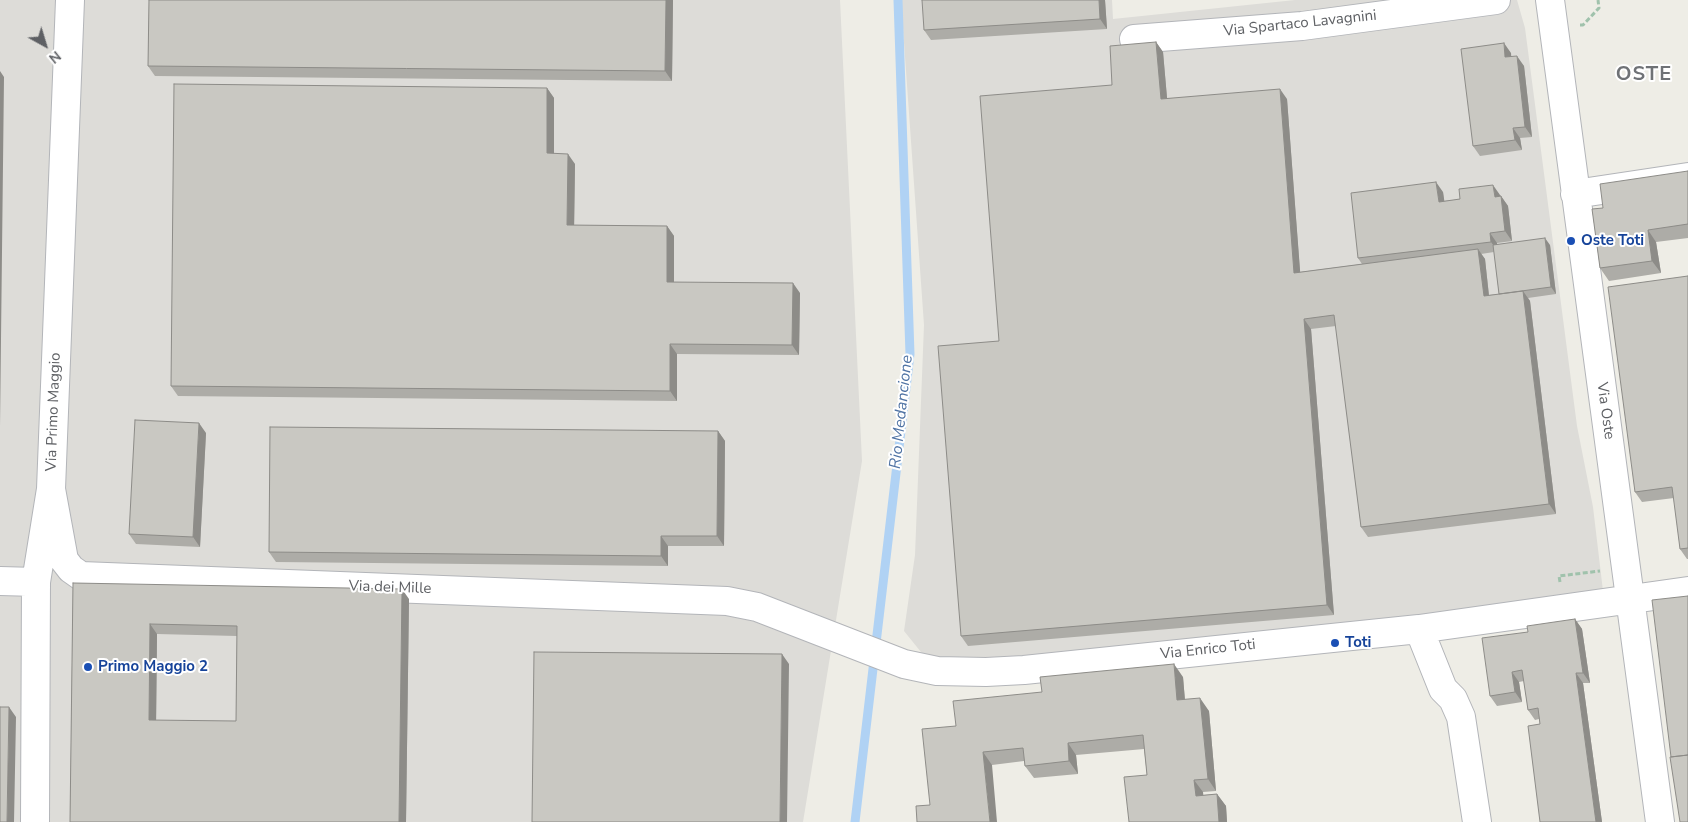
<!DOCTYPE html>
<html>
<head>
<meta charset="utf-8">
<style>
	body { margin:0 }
	#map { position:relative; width:1688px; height:822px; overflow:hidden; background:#eeede6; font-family:"Nunito Sans",sans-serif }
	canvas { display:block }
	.north { position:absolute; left:20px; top:20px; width:50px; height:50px; -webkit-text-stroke:4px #fff; paint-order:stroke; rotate:141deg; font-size:14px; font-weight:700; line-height:20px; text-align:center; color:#5e6064 }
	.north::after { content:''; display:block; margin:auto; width:18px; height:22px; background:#5e6064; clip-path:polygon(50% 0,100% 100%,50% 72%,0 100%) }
</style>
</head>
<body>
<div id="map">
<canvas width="1688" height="822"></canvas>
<div class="north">N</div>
</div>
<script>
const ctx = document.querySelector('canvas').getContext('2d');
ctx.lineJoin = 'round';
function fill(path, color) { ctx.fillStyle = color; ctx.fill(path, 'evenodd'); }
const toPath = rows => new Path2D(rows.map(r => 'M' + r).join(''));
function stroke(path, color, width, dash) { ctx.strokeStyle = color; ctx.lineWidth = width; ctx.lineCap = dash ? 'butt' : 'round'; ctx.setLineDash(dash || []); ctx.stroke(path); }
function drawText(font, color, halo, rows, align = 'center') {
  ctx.font = font + ' "Nunito Sans",sans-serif'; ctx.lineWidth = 4; ctx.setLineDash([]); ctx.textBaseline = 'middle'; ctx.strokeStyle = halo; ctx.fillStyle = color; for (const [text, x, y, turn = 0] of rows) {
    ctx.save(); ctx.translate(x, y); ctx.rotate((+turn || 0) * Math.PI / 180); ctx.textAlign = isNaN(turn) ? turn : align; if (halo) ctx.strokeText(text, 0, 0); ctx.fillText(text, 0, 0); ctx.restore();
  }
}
fill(toPath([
	[0,0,840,0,862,461,803,822,0,822],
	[901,0,1112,0,1113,19,1295,0,1517,0,1525,28,1577,426,1593,507,1603,591,1300,633,973,664,925,657,904,631,915,555,924,325]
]), '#dddcd8');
stroke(toPath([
	[855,822,910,354,898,0]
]), '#b0d2f4', 9);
const minor = toPath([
	[1550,0,1660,822],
	[1134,39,1302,26,1496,0],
	[1575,194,1688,177],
	[51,489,64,560,71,569,81,576,727,601,757,607,904,664,937,671,986,672,1024,670,1419,629,1688,591],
	[0,581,36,582],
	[1419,629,1443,689,1453,699,1461,717,1477,822],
	[35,822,36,582,51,489,70,0]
]);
stroke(minor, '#b3b5b9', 30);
stroke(toPath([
	[1580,25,1583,25,1599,8,1598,0],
	[1560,582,1559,576,1600,571]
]), '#a0c2ac', 3, [5, 2.5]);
stroke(minor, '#fff', 28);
fill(toPath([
	[149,0,673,0,672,81,155,76,148,66],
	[1105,0,1107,29,931,40,924,30],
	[1156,42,1163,52,1167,98,1287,99,1300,272,1362,264,1358,258,1443,192,1444,201,1500,195,1501,196,1508,206,1512,241,1497,243,1497,244,1550,245,1556,294,1528,298,1530,301,1556,514,1368,537,1361,527,1336,326,1311,329,1334,615,968,646,961,636,999,341],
	[1494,252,1499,294,1489,295,1485,259,1481,254],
	[1511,53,1511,56,1524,66,1532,137,1520,138,1522,150,1480,156,1473,146],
	[547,88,554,98,554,154,575,164,574,225,667,226,674,236,674,282,800,293,799,355,677,354,677,401,178,396,171,386],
	[1688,171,1688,238,1656,242,1661,273,1609,281,1600,268,1603,208],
	[1688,276,1688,559,1687,559,1680,549,1674,498,1642,502,1635,492],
	[718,431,725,441,724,546,668,546,668,566,276,562,269,552],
	[206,433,200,547,136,544,129,534],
	[73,583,409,599,406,822,70,822],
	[157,634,237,636,236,721,156,721],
	[1575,619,1582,629,1590,683,1583,683,1602,822,1540,822,1540,724,1539,719,1535,720,1528,710,1524,681,1519,682,1522,702,1497,706,1490,696,1528,632],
	[1183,677,1185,700,1209,711,1216,791,1203,792,1203,795,1217,794,1226,806,1227,822,1129,822,1147,775,1144,749,1076,755,1078,774,1034,778,1025,766,1024,761,992,765,930,805,956,726,1042,692]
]), '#adaca7');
fill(toPath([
	[666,0,673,0,672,81,665,71],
	[1099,0,1105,0,1107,29,1100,19],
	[1156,42,1163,52,1168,109,1161,99],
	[1504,43,1511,53,1512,67,1505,57],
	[1517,56,1524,66,1532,137,1525,127],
	[0,71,4,77,0,426],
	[547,88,554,98,554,163,547,153],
	[1280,89,1287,99,1301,283,1294,273],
	[1513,128,1520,138,1522,150,1515,140],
	[568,154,575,164,574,235,567,225],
	[1436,182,1443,192,1446,212,1439,202],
	[1493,185,1500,195,1502,207,1495,197],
	[1501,196,1508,206,1512,241,1505,231],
	[667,226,674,236,674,292,667,282],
	[1648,230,1656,242,1661,273,1652,261],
	[1490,233,1497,243,1498,252,1491,242],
	[1545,238,1550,245,1556,294,1551,287],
	[1478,249,1485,259,1490,306,1484,296],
	[793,283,800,293,799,355,792,345],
	[1523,291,1530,301,1556,514,1549,504],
	[1304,319,1311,329,1334,615,1327,605],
	[670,344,677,354,677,401,670,391],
	[199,423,206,433,200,547,193,537],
	[718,431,725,441,724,546,717,536],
	[661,536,668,546,668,566,661,556],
	[402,589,409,599,406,822,399,822],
	[1575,619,1582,629,1590,683,1583,673],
	[150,624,157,634,156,730,149,720],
	[782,654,789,664,787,822,780,822],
	[1174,664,1183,677,1186,713,1177,700],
	[1512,672,1519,682,1522,702,1515,692],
	[1576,673,1583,683,1602,822,1596,822],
	[1200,698,1209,711,1216,791,1208,779],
	[9,707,16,717,14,822,7,822],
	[1068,743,1076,755,1078,774,1069,761],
	[983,752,992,765,997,822,990,822],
	[1194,780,1203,792,1205,809,1196,796],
	[1217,794,1226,806,1227,822,1219,822]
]), '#8d8c88');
const building = toPath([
	[149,0,666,0,665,71,148,66,149,0],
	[922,0,1099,0,1100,19,924,30,922,0],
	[1156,42,1161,99,1280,89,1294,273,1478,249,1484,296,1523,291,1549,504,1361,527,1334,315,1304,319,1327,605,961,636,938,346,999,341,980,96,1112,85,1110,46,1156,42],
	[1504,43,1505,57,1517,56,1525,127,1513,128,1515,140,1473,146,1461,49,1504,43],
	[174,84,547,88,547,153,568,154,567,225,667,226,667,282,793,283,792,345,670,344,670,391,171,386,174,84],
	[1688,171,1688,224,1648,230,1652,261,1600,268,1592,209,1603,208,1600,184,1688,171],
	[1436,182,1439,202,1460,199,1459,189,1493,185,1495,197,1501,196,1505,231,1490,233,1491,242,1358,258,1351,193,1436,182],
	[1545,238,1551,287,1499,294,1493,245,1545,238],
	[1688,276,1688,548,1680,549,1672,487,1635,492,1608,287,1688,276],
	[135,420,199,423,193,537,129,534,135,420],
	[270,427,718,431,717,536,661,536,661,556,269,552,270,427],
	[73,583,402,589,399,822,70,822,73,583],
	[150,624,237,626,236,721,149,720,150,624],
	[1688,596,1688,755,1671,757,1652,600,1688,596],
	[1575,619,1583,673,1576,673,1596,822,1540,822,1528,726,1540,724,1538,708,1528,710,1522,670,1512,672,1515,692,1490,696,1482,638,1528,632,1527,626,1575,619],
	[534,652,782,654,780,822,532,822,534,652],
	[1174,664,1177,700,1200,698,1208,779,1194,780,1196,796,1217,794,1219,822,1129,822,1124,777,1147,775,1143,735,1068,743,1069,761,1025,766,1023,748,983,752,990,822,917,822,916,806,930,805,922,729,956,726,953,701,1042,692,1040,677,1174,664],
	[0,707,9,707,7,822,0,822,0,707],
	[1688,755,1688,822,1680,822,1670,757,1688,755]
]);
fill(building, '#c9c8c2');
stroke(building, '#8d8c88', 1);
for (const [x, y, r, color] of [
	[1571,241,5,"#1a4fb4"],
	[1335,643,5,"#1a4fb4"],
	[88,667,5,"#1a4fb4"]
]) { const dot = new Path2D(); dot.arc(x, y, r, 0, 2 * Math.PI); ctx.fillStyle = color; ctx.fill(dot); stroke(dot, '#fff', 2); }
drawText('15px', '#5e6064', '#fff', [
	["Via Spartaco Lavagnini",1300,24,-6],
	["Via Oste",1605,411,82],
	["Via Primo Maggio",54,412,-88],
	["Via dei Mille",390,588,2],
	["Via Enrico Toti",1208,650,-6]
]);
drawText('bold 15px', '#164399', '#fff', [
	["Oste Toti",1581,241],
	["Toti",1345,643],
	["Primo Maggio 2",98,667]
], 'left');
drawText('italic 16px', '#4f73a4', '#fff', [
	["Rio Medancione",902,412,-84]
]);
ctx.letterSpacing = '1px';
drawText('bold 20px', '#6f7276', '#fff', [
	["OSTE",1644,75]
]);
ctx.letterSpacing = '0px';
</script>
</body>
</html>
